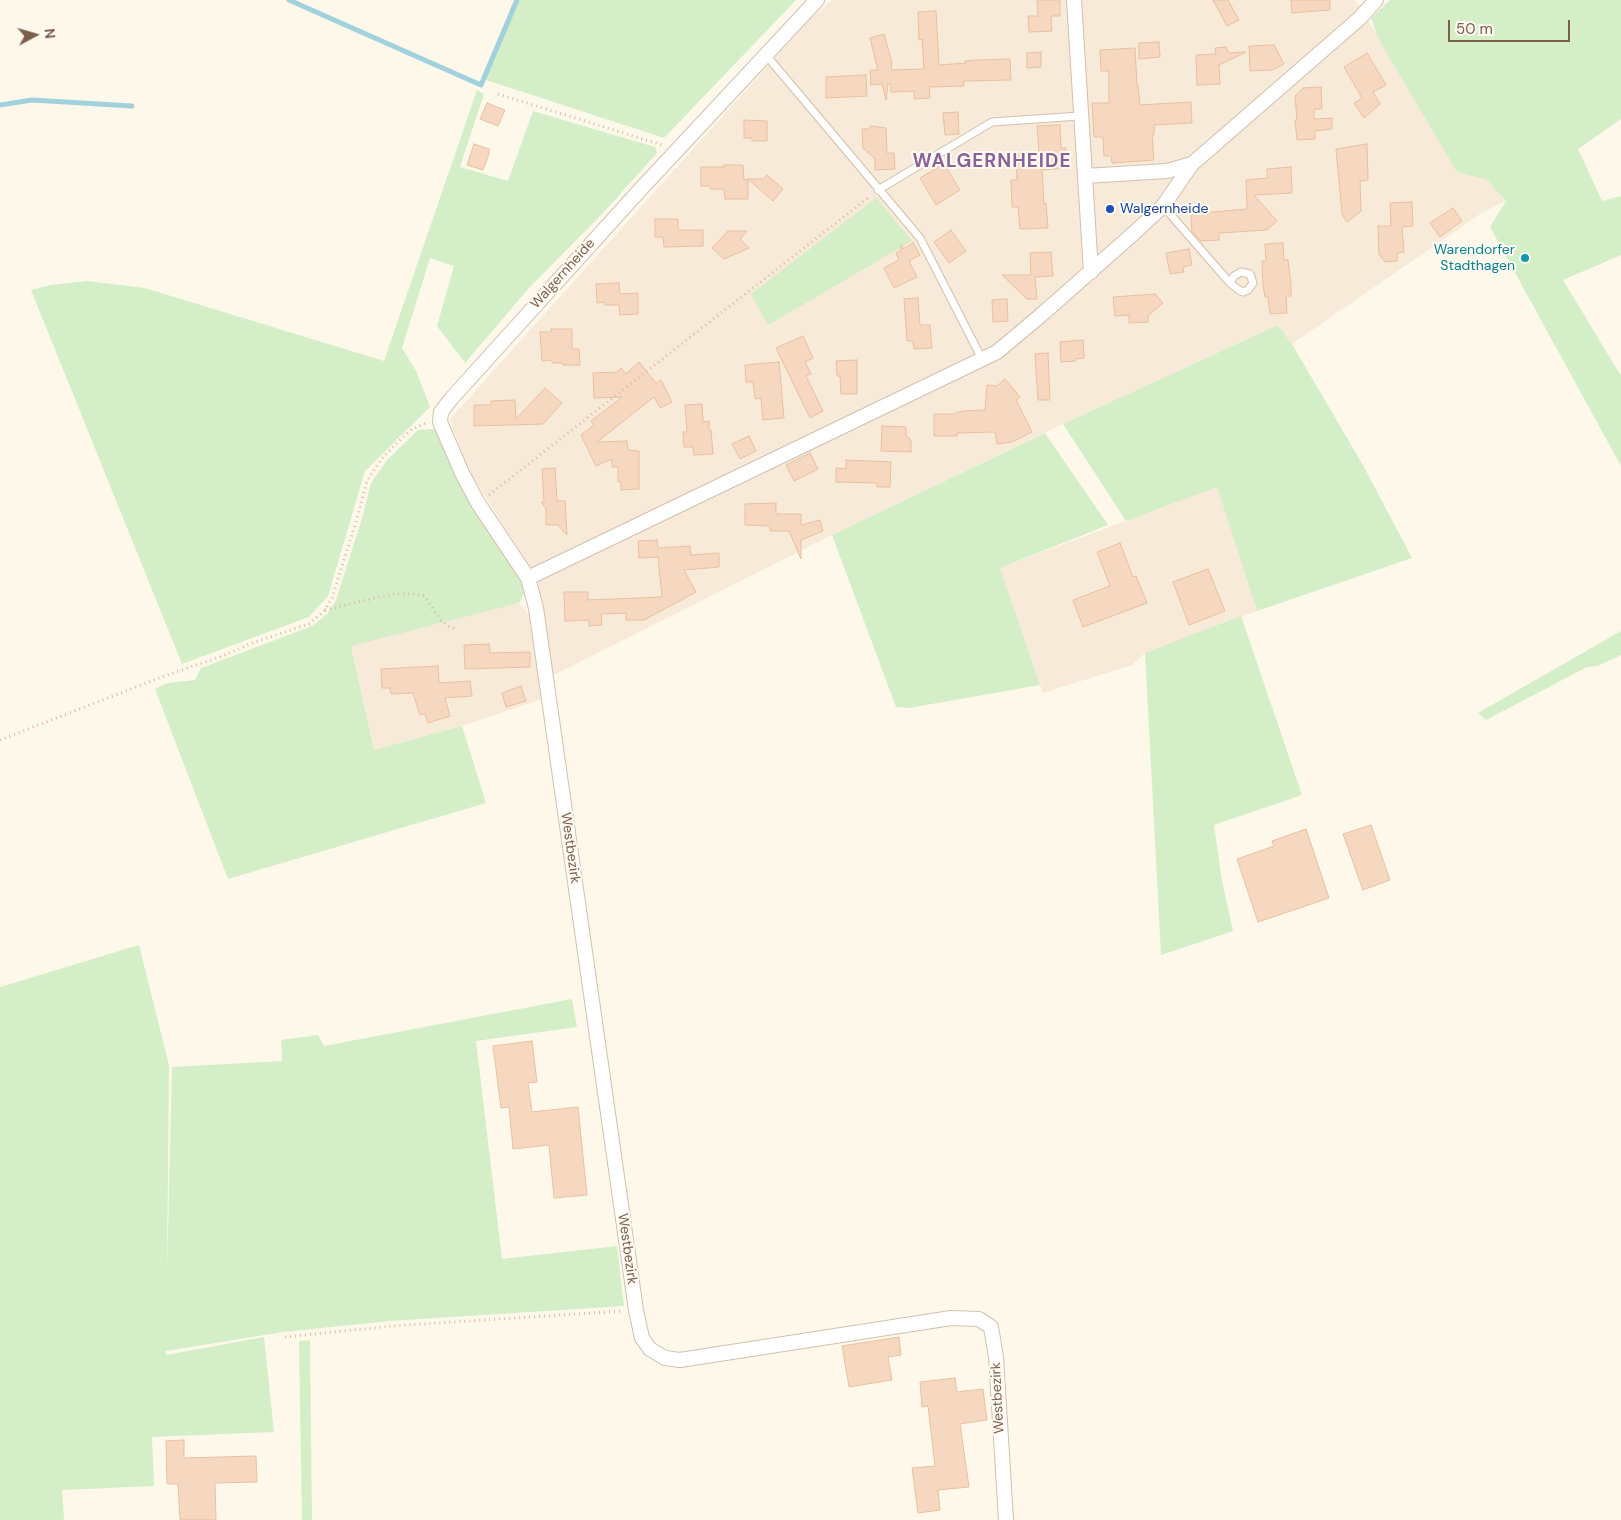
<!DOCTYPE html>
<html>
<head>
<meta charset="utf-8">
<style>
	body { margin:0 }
	#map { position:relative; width:1621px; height:1520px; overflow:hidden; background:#fef8eb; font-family:"DM Sans",sans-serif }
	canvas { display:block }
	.north { position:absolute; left:10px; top:10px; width:50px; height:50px; -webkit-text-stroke:4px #fffbf3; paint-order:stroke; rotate:84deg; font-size:14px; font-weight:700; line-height:20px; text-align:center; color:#7c5f4a }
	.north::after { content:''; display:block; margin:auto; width:18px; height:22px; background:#7c5f4a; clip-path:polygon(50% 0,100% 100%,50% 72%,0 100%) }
	.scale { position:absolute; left:1448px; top:20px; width:122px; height:22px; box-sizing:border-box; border:2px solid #7c5f4a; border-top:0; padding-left:6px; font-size:15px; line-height:18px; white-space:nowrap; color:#7c5f4a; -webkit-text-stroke:4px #fffbf3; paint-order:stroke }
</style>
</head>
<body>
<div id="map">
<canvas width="1621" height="1520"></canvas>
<div class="north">N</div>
<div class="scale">50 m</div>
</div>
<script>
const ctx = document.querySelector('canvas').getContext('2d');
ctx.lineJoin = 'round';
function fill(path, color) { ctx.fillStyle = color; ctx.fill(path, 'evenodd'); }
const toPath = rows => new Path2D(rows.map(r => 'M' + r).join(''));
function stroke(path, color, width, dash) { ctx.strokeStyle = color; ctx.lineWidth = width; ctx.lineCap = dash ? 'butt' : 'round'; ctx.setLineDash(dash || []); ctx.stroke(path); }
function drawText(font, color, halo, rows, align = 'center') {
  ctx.font = font + ' "DM Sans",sans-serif'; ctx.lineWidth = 4; ctx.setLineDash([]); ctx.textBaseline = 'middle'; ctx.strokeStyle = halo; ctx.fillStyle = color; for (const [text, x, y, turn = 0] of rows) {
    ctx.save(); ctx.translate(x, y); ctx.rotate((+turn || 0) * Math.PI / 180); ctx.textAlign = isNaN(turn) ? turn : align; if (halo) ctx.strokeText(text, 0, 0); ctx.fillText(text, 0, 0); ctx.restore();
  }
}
fill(toPath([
	[832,0,1354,0,1360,6,1457,172,1487,180,1506,201,1483,212,1292,344,1278,325,1063,424,832,535,552,676,540,593,528,564,467,468,450,419,810,19],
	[1217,487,1257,611,1145,653,1132,665,1043,693,999,568],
	[519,603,531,617,542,699,462,726,374,750,351,645]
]), '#f7ead8');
fill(toPath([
	[514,0,796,0,664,138,483,79],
	[1390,0,1621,0,1621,119,1578,149,1602,201,1621,196,1621,255,1563,280,1621,376,1621,466,1490,227,1506,201,1487,180,1457,172,1378,38,1371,18],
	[477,90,484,94,460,167,508,181,533,111,655,147,657,153,604,212,529,288,465,363,437,326,454,266,430,258,402,348,416,371,430,407,365,471,328,596,309,617,182,664,31,290,50,285,87,281,145,288,384,361],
	[876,198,912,241,768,325,751,294],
	[1278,325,1292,344,1364,467,1412,558,1257,611,1217,487,1126,521,1063,424],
	[434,429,457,477,526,590,519,603,351,646,374,750,462,726,486,803,228,879,155,689,167,683,195,680,201,668,312,626,327,614,336,600,362,518,371,483,387,460,418,430],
	[1045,433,1108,525,1000,568,1040,685,909,708,896,707,832,535],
	[1241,616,1302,795,1214,825,1222,881,1233,931,1161,955,1145,653],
	[1621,631,1621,655,1598,666,1587,667,1486,720,1478,713],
	[139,945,169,1065,167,1274,172,1067,282,1061,281,1040,318,1035,324,1046,572,999,577,1027,476,1041,502,1259,617,1246,624,1306,390,1321,283,1332,166,1351,166,1355,264,1337,274,1432,152,1437,154,1486,62,1490,64,1520,0,1520,0,987],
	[310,1340,312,1520,302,1520,299,1341]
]), '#d4eec7');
stroke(toPath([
	[289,0,481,85,517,0],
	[0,105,32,100,132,106]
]), '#a1d1dd', 5);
const building = toPath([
	[1037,0,1060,0,1060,16,1051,16,1052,31,1029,32,1028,16,1038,16,1037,0],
	[1213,0,1228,0,1239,20,1227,26,1213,0],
	[1291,0,1330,0,1330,10,1292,13,1291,0],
	[936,11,939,65,966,63,965,61,976,60,1010,59,1011,80,963,81,964,86,929,87,930,98,914,99,914,91,891,92,891,84,888,84,886,100,882,84,871,85,870,70,878,70,870,38,884,34,892,63,891,70,924,69,922,39,919,40,918,12,936,11],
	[1159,42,1160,57,1139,59,1139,43,1159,42],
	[1274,45,1284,64,1272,70,1250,71,1249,46,1274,45],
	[1226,47,1229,53,1246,52,1219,65,1220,84,1197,85,1196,55,1216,54,1215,48,1226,47],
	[1135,48,1137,86,1138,86,1140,105,1191,102,1192,123,1154,125,1154,135,1152,135,1154,160,1112,163,1111,156,1104,156,1103,137,1094,137,1092,103,1109,103,1109,71,1101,71,1100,50,1135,48],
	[1041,52,1041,67,1027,68,1027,53,1041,52],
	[1367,53,1386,85,1373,92,1380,104,1364,118,1354,103,1362,98,1344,67,1367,53],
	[866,75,867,96,826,98,826,77,866,75],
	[1321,87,1322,109,1314,109,1314,119,1332,118,1332,129,1315,131,1315,139,1297,140,1295,120,1297,120,1295,96,1303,88,1321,87],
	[487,103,505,110,498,126,480,119,487,103],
	[958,112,959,134,945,135,943,113,958,112],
	[744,120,767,121,767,141,752,141,752,138,744,138,744,120],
	[1060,125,1061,148,1066,148,1067,168,1042,170,1044,204,1046,203,1048,228,1020,229,1018,207,1012,207,1011,180,1017,180,1016,154,1039,152,1037,126,1060,125],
	[871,126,886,128,887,153,894,153,895,169,875,170,875,159,863,148,862,129,868,129,871,126],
	[474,144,489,149,489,154,483,170,467,165,474,144],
	[1367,144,1368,180,1360,181,1361,211,1347,222,1342,214,1336,149,1367,144],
	[944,164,960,190,936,205,920,178,944,164],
	[724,165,743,165,744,180,748,179,748,199,725,199,724,189,710,189,710,186,701,186,701,167,724,167,724,165],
	[1291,167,1292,193,1254,195,1277,221,1267,230,1219,233,1219,240,1201,241,1192,232,1191,214,1247,209,1246,180,1267,178,1267,169,1291,167],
	[767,175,783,189,773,201,748,179,763,179,767,175],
	[1412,202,1413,226,1402,227,1404,252,1397,253,1397,261,1385,262,1379,254,1378,226,1391,226,1390,203,1412,202],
	[1453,208,1462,221,1440,237,1430,223,1453,208],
	[655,219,678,219,678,230,703,230,703,246,664,247,663,237,655,237,655,219],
	[951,230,966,251,949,263,934,242,951,230],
	[728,231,747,231,740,239,749,248,724,259,712,248,728,231],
	[913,243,920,255,909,261,917,277,894,288,884,268,899,260,896,253,901,250,901,245,903,249,913,243],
	[1283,243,1284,260,1288,260,1291,284,1291,296,1286,296,1287,313,1270,314,1268,297,1265,297,1263,286,1262,261,1266,261,1265,244,1283,243],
	[1189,249,1192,265,1183,267,1184,272,1170,274,1166,253,1189,249],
	[1051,252,1053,276,1035,277,1037,299,1027,299,1002,275,1031,275,1030,253,1051,252],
	[619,283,620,294,638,293,638,314,620,315,619,305,605,305,605,302,597,303,596,284,619,283],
	[1155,294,1163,303,1148,316,1148,322,1129,323,1129,315,1115,316,1113,297,1155,294],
	[918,298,920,325,930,325,932,348,914,349,913,341,907,341,904,299,918,298],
	[1007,299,1008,321,993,322,992,300,1007,299],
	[551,329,572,329,572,349,579,349,580,365,563,365,562,363,552,363,552,360,542,361,540,332,551,332,551,329],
	[803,336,813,358,805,362,811,374,806,376,823,411,810,418,776,348,803,336],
	[1083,340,1084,358,1076,359,1076,361,1061,362,1060,342,1083,340],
	[1048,353,1050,400,1038,400,1035,354,1048,353],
	[857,360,857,394,841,394,840,376,837,376,836,361,857,360],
	[639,362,656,383,661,380,672,402,660,408,654,397,597,442,627,441,628,450,639,451,639,489,621,490,621,482,618,482,618,467,612,467,612,459,596,466,581,435,594,425,591,421,622,397,594,398,593,373,617,372,621,368,626,374,639,362],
	[779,362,784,418,763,420,761,398,755,399,753,382,746,382,745,365,779,362],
	[1005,379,1020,397,1016,400,1032,432,1012,442,997,444,995,432,957,433,957,436,934,436,934,414,957,414,957,412,965,411,985,410,987,385,997,386,1005,379],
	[545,388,562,403,543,424,474,426,474,405,491,405,491,401,515,400,516,419,545,388],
	[702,404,703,422,709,421,709,430,711,430,713,454,694,455,693,447,684,447,683,432,687,432,685,405,702,404],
	[882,426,906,427,906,435,911,440,911,452,881,451,882,426],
	[749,436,756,451,740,459,732,444,749,436],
	[810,453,818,469,794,481,786,465,810,453],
	[846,460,891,462,890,487,877,487,877,483,836,482,836,468,846,469,846,460],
	[555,468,557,501,565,501,567,535,558,525,546,525,546,509,541,502,544,502,542,469,555,468],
	[776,503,776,514,801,514,801,525,820,520,823,531,801,540,801,559,789,531,770,531,770,526,745,525,745,504,776,503],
	[657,540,658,548,690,546,691,555,719,553,719,567,684,570,696,592,644,620,626,620,626,613,601,614,602,625,589,626,589,620,565,621,564,592,588,592,588,600,662,597,658,557,639,558,638,541,657,540],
	[1120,543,1133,577,1136,576,1147,603,1083,627,1073,600,1110,586,1097,552,1120,543],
	[1208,569,1225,611,1189,625,1173,582,1208,569],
	[489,644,490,653,530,652,530,667,465,669,464,645,489,644],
	[438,666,439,683,470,681,472,696,445,698,450,716,428,723,425,714,420,715,413,693,391,694,390,688,382,688,381,669,438,666],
	[521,686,526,701,506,707,502,693,521,686],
	[1371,825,1390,880,1363,890,1343,834,1371,825],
	[1306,829,1329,898,1258,922,1237,859,1274,846,1272,841,1306,829],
	[532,1041,537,1082,528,1083,532,1112,578,1107,587,1195,554,1198,549,1145,513,1149,509,1107,501,1108,493,1046,532,1041],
	[899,1337,901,1355,888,1357,892,1380,849,1387,842,1346,899,1337],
	[955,1378,957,1392,983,1389,987,1420,960,1424,969,1487,938,1490,940,1510,918,1513,912,1468,935,1466,928,1406,922,1407,920,1382,955,1378],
	[184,1440,184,1458,256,1456,257,1482,215,1483,216,1520,180,1520,178,1484,167,1484,166,1441,184,1440]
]);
fill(building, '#f6d8c0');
stroke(building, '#eac09f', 1);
const lane = toPath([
	[766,55,920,238,982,359],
	[878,190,992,122,1080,116],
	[1163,206,1230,283,1239,290,1243,292,1248,290,1253,283,1250,274,1241,272,1234,276,1230,283]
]);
const street = toPath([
	[817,0,639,191,451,399,441,412,440,422,462,473,478,503,528,578,536,608,636,1310,642,1338,650,1349,665,1358,680,1360,951,1318,979,1319,991,1327,996,1357,1006,1520],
	[1074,0,1091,272],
	[1085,176,1167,171,1192,164],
	[528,578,997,352,1040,316,1134,233,1163,206,1192,164,1360,18,1376,0]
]);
stroke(lane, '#d3c0ae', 9);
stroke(street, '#d3c0ae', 16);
stroke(toPath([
	[498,94,662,145],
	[489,495,869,197],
	[325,610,379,597,397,594,415,594,424,596,441,620,448,626,456,629],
	[0,740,164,676,223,656,252,643,309,624,325,610,332,598,357,519,367,481,383,457,399,441,412,429,427,423],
	[285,1337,393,1326,622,1311]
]), '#dcbba2', 3, [1, 4]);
stroke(lane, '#fff', 7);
stroke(street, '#fff', 14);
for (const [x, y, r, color] of [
	[1110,209,5,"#1a4fb4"],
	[1525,258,5,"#0f9aa8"]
]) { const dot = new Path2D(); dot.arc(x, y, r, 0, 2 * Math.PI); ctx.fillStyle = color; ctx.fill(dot); stroke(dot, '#fffbf3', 2); }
drawText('14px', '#164399', '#fffbf3', [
	["Walgernheide",1120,209]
], 'left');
drawText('14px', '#0d838f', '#fffbf3', [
	["Warendorfer",1515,250],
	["Stadthagen",1515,266]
], 'right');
drawText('14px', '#7c5f4a', '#fffbf3', [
	["Walgernheide",563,274,-48],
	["Westbezirk",570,848,82],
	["Westbezirk",627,1249,82],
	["Westbezirk",998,1398,-93]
]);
ctx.letterSpacing = '1px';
drawText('bold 19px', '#896398', '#fffbf3', [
	["WALGERNHEIDE",992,162]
]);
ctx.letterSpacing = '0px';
</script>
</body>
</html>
